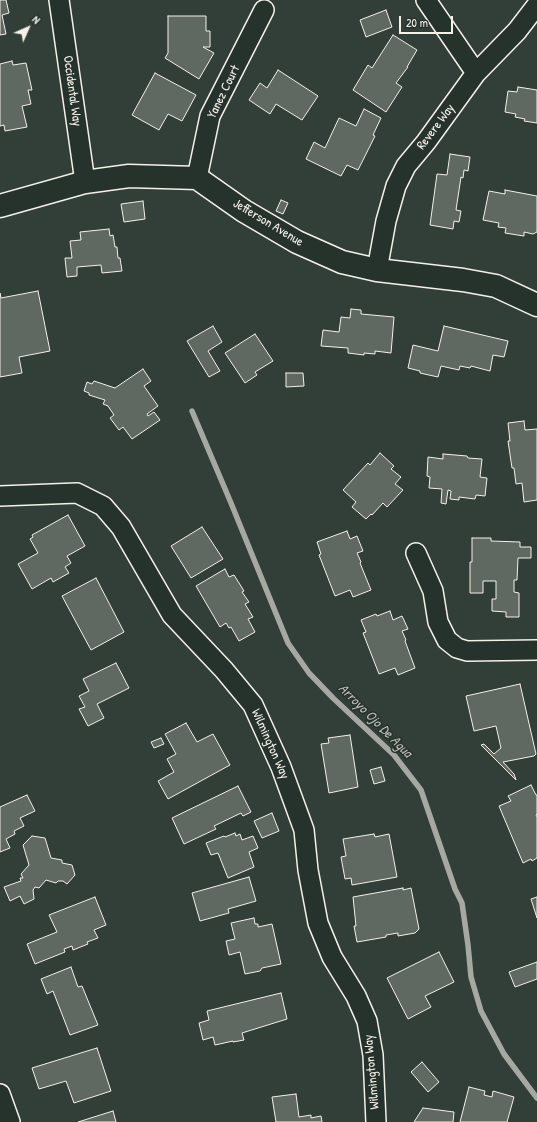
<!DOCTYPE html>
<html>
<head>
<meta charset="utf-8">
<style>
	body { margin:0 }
	#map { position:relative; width:537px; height:1122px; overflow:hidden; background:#323e38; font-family:"Patrick Hand",sans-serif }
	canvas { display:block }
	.north { position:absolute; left:8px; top:8px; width:40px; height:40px; -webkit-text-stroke:3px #26332d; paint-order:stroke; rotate:45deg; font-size:11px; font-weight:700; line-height:16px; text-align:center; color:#f4f1e8 }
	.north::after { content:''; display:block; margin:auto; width:14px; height:18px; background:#f4f1e8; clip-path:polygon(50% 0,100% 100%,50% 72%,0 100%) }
	.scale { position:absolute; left:399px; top:16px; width:54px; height:18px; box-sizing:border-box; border:2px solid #f4f1e8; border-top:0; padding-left:5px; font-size:12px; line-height:14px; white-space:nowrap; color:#f4f1e8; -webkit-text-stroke:3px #26332d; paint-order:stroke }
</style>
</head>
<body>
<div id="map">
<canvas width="537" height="1122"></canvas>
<div class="north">N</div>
<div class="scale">20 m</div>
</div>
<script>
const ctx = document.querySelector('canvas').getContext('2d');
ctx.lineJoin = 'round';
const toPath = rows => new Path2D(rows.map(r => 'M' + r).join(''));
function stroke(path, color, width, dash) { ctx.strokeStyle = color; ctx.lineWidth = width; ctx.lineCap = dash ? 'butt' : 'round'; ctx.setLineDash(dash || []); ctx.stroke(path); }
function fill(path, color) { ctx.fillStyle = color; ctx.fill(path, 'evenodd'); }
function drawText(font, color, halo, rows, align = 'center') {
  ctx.font = font + ' "Patrick Hand",sans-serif'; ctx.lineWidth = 3; ctx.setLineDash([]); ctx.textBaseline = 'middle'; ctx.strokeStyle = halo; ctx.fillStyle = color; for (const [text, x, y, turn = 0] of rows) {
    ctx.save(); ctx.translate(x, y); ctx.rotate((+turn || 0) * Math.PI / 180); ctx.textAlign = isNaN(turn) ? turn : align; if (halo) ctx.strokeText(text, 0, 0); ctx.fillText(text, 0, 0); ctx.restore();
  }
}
stroke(toPath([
	[192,411,231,503,288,643,309,673,333,698,394,755,421,790,455,889,462,903,468,945,471,977,481,1011,504,1054,537,1098]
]), '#a6a9a1', 5.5);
const building = toPath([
	[0,0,6,0,9,13,2,15,6,34,0,35,0,0],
	[386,10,392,27,366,37,360,20,386,10],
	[168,16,206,16,206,31,210,31,210,47,203,47,214,53,199,79,165,58,168,53,168,16],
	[393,35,417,50,407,67,408,67,396,83,402,87,386,112,353,90,368,65,372,68,393,35],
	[12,61,13,65,26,63,32,90,28,90,31,104,22,106,27,127,5,131,4,125,0,126,0,64,12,61],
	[278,70,318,96,302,120,276,104,270,114,249,100,260,83,267,88,278,70],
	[155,73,196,95,182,121,168,114,159,130,132,115,155,73],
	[518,87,537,90,537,123,524,121,525,119,515,117,516,114,505,112,508,91,517,92,518,87],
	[364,109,381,118,373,135,375,136,358,170,347,165,341,176,306,159,314,142,325,148,339,118,356,126,364,109],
	[450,154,470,157,468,171,464,170,463,178,461,177,456,210,461,211,459,222,454,221,453,229,430,225,437,174,447,175,450,154],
	[505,190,537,196,537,232,533,234,524,232,524,236,505,233,506,228,498,227,499,223,483,220,489,191,505,194,505,190],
	[281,200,288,203,283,214,276,211,281,200],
	[143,201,145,219,124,222,121,204,143,201],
	[109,229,110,236,113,235,115,247,117,247,118,258,120,258,122,271,102,273,101,265,77,267,77,276,67,277,65,258,72,258,70,241,81,240,80,232,109,229],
	[38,291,50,351,19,357,22,373,0,377,0,293,1,298,38,291],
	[351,309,361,310,361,314,394,317,391,353,375,351,375,354,364,353,364,355,348,353,348,348,321,346,323,330,339,332,341,317,350,318,351,309],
	[213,326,222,342,208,351,220,371,209,377,187,341,213,326],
	[444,326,508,341,504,357,493,355,490,371,471,366,470,368,460,366,459,370,441,366,438,377,420,373,420,371,408,368,413,345,438,351,444,326],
	[255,334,273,361,255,372,257,375,245,383,225,353,255,334],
	[143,369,151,381,144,386,158,406,147,414,148,416,154,412,160,420,132,439,123,427,119,430,110,418,114,415,108,406,103,404,105,400,89,395,89,393,84,391,87,382,92,384,94,381,115,388,143,369],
	[286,373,303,373,304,386,286,387,286,373],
	[524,421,525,430,537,429,537,500,524,502,522,483,516,484,514,468,512,468,508,441,510,441,508,423,524,421],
	[380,453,394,466,391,469,401,477,395,484,403,490,387,507,383,503,372,515,371,514,366,519,352,507,356,502,343,490,368,463,370,465,380,453],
	[443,454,467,456,468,458,482,459,480,477,487,478,485,496,476,495,475,499,459,497,459,500,450,499,451,491,448,490,446,504,441,503,442,489,429,488,430,477,427,476,428,457,443,459,443,454],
	[68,515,85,546,67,556,71,563,65,567,69,573,53,582,51,578,32,589,18,564,38,553,30,539,33,537,32,535,68,515],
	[202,527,223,559,191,578,171,546,202,527],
	[347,531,350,539,357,536,363,551,357,553,361,562,360,563,371,590,353,597,350,590,335,596,319,555,321,554,317,542,347,531],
	[472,538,491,538,491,541,520,542,520,547,531,547,531,558,518,558,517,580,514,580,514,592,519,593,519,617,506,617,506,612,492,611,492,599,496,599,496,581,483,581,483,593,470,593,470,562,472,562,472,538],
	[225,569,229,577,234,575,244,591,242,592,249,602,245,604,253,617,248,619,255,632,239,641,231,627,229,628,226,623,220,627,196,586,225,569],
	[96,578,124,632,91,650,62,596,96,578],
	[390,611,393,620,402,616,408,629,402,631,406,640,405,641,415,668,398,675,395,668,379,674,363,633,366,632,361,620,376,614,377,616,390,611],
	[116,663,129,688,97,704,104,718,88,726,79,709,85,707,79,696,89,691,83,679,116,663],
	[520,684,536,754,534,756,503,762,514,774,516,780,481,745,484,744,494,754,501,748,496,726,474,731,466,696,520,684],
	[186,723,197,742,213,734,230,765,168,799,158,781,174,772,167,759,176,754,165,734,186,723],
	[350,735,358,787,329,793,321,744,329,743,328,738,350,735],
	[161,738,164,744,154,748,151,742,161,738],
	[381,767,385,781,374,784,370,770,381,767],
	[531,785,536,795,537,795,537,814,536,815,537,817,537,858,532,861,531,859,523,863,499,806,511,801,508,796,531,785],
	[238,786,251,812,243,816,241,813,214,826,216,829,184,844,172,818,238,786],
	[27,795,35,811,20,818,24,826,14,831,15,834,6,839,10,848,0,852,0,807,27,795],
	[272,813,279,831,262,838,254,821,272,813],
	[235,833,236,836,240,834,242,840,253,836,258,848,249,852,254,867,228,878,218,853,211,855,206,843,224,836,225,837,235,833],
	[374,834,375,837,389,834,397,877,352,885,351,878,345,879,341,857,346,856,343,839,374,834],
	[32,836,45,838,51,858,62,860,62,863,72,865,75,875,67,884,63,881,58,881,56,883,46,880,39,888,35,887,33,890,34,899,24,904,20,896,10,901,4,887,21,881,20,878,23,878,21,874,29,865,23,845,32,836],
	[249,877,256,901,228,909,229,913,200,921,192,893,249,877],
	[403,888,403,890,411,888,419,929,415,933,398,936,398,933,386,935,386,937,357,942,354,926,356,926,353,897,403,888],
	[95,897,106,925,94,930,98,938,87,942,88,944,73,950,72,946,64,949,65,952,35,964,27,944,57,932,49,915,95,897],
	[537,897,537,918,531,899,537,897],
	[254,918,255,924,258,924,258,927,272,924,281,964,262,968,260,971,245,974,240,952,229,955,226,941,235,939,231,923,254,918],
	[439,952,454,982,425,996,431,1007,408,1019,387,978,439,952],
	[537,962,537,979,515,987,509,972,537,962],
	[71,967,78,987,82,986,98,1025,70,1035,53,991,47,994,41,979,71,967],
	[281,993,287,1019,242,1033,244,1040,233,1042,233,1041,215,1045,213,1037,203,1040,199,1023,209,1020,207,1011,281,993],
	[97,1048,111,1091,74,1103,66,1081,39,1089,32,1068,97,1048],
	[422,1062,439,1082,428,1092,411,1072,422,1062],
	[469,1087,485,1091,484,1095,492,1097,493,1091,514,1097,507,1122,460,1122,469,1087],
	[296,1094,299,1117,311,1115,311,1118,321,1116,322,1122,276,1122,272,1097,296,1094],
	[423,1108,454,1112,453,1122,414,1122,423,1108],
	[113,1111,116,1122,78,1122,113,1111]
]);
fill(building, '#5f6861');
stroke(building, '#f4f1e8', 1);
const minor = toPath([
	[59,0,85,182],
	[426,0,476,73],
	[197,178,210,116,264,10],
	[377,270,386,221,396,186,406,166,426,142,476,73,517,31,537,5],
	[0,496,77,493,103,506,121,527,172,615,224,670,253,705,281,767,304,830,308,870,318,923,332,957,356,996,367,1021,373,1055,376,1122],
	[416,553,433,591,438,622,447,640,457,648,467,651,537,650],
	[0,1094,10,1122]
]);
const tertiary = toPath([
	[0,206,85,182,129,176,197,178,244,211,297,242,342,262,377,270,463,280,496,286,537,305]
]);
stroke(minor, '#f4f1e8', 22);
stroke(tertiary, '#f4f1e8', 25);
stroke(minor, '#26332d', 19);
stroke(tertiary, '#26332d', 22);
drawText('13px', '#f4f1e8', '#26332d', [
	["Occidental Way",72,91,82],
	["Yanez Court",224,92,-64],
	["Revere Way",436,127,-53],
	["Jefferson Avenue",268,223,31],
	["Wilmington Way",270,744,66],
	["Wilmington Way",372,1072,-95]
]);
drawText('italic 14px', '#babbb3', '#26332d', [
	["Arroyo Ojo De Agua",375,721,45]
]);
</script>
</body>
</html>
